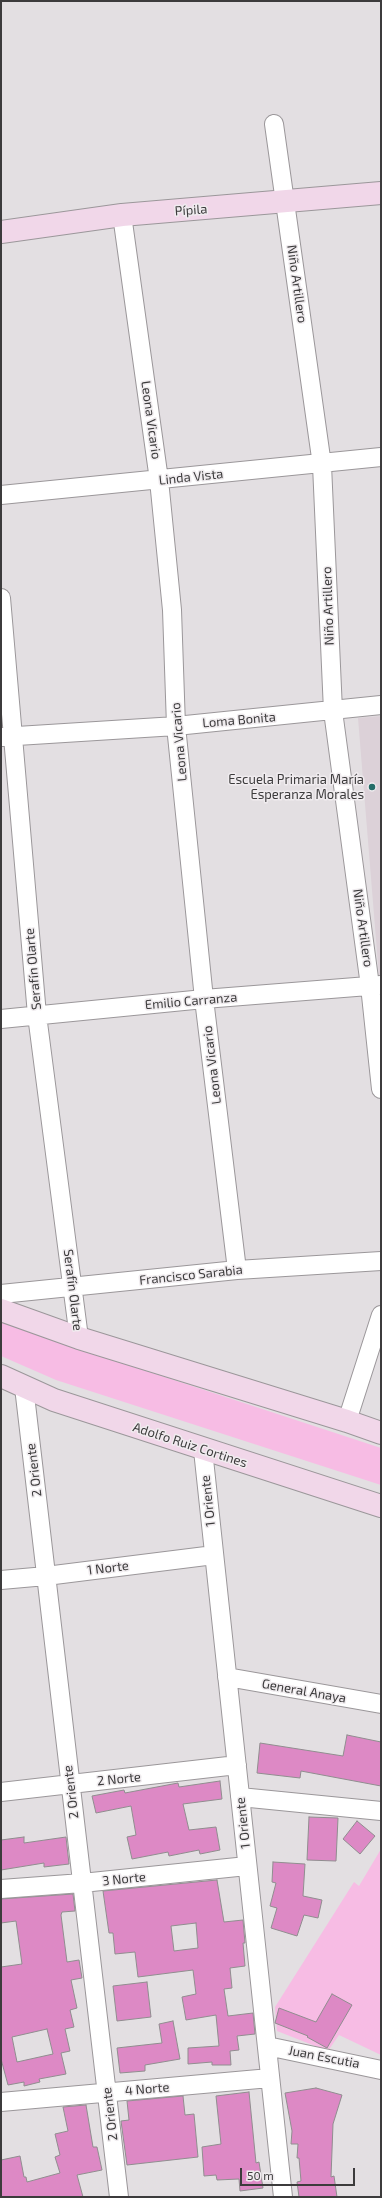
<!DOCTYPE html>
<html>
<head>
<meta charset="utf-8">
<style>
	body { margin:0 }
	#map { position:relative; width:382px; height:2198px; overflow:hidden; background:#e3dfe2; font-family:"Exo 2",sans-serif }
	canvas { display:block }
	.frame { position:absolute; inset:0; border:2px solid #3c3b3c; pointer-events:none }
	.scale { position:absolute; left:240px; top:2168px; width:115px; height:18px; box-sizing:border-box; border:2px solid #3c3b3c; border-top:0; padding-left:5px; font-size:12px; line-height:14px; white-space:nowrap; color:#3c3b3c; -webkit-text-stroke:3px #f0ecef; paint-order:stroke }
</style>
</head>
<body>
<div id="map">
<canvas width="382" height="2198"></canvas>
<div class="frame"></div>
<div class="scale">50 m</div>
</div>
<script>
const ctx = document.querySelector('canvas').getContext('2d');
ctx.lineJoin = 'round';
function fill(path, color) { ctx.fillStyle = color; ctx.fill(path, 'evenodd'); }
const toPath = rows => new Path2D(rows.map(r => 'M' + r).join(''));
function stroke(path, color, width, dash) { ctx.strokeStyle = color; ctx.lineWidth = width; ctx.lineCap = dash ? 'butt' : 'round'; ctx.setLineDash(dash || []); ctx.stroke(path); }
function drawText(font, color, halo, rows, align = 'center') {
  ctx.font = font + ' "Exo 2",sans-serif'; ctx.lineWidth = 3; ctx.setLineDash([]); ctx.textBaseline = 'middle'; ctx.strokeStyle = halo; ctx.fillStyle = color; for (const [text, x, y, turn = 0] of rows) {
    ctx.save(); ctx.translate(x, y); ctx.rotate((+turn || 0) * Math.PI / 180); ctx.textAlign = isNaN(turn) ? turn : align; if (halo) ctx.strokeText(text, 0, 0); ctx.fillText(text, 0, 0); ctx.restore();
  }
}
fill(toPath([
	[381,716,381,975,379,976,358,718]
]), '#dcd1d8');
fill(toPath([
	[1,1319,46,1338,381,1448,381,1485,56,1380,1,1356],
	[381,1849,381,2055,339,2035,328,2051,277,2031,275,2007,354,1882,359,1886]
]), '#f7bce4');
const building = toPath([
	[347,1735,381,1742,381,1786,301,1771,300,1778,257,1773,260,1743,343,1756,347,1735],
	[220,1781,222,1799,183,1804,189,1830,216,1827,220,1850,200,1854,199,1850,169,1856,168,1852,132,1859,127,1837,136,1835,131,1806,96,1813,92,1796,124,1790,125,1793,178,1783,179,1787,220,1781],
	[309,1817,338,1818,336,1861,307,1860,309,1817],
	[357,1821,375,1836,360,1854,343,1839,357,1821],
	[24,1837,24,1843,66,1837,69,1864,44,1867,44,1863,1,1870,1,1840,24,1837],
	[273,1862,305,1864,303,1896,322,1900,318,1918,304,1915,297,1936,271,1928,277,1908,270,1906,276,1883,272,1882,273,1862],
	[217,1880,224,1922,243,1920,245,1943,243,1943,245,1966,230,1968,232,1988,224,1989,228,2016,253,2013,255,2034,237,2036,239,2050,230,2051,231,2065,212,2065,212,2062,188,2064,188,2048,219,2046,216,2015,186,2020,182,1997,196,1994,193,1970,138,1977,135,1952,115,1954,113,1933,109,1933,103,1891,217,1880],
	[196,1923,198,1948,174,1951,171,1926,196,1923],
	[73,1894,75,1911,62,1912,61,1915,67,1962,79,1960,82,1978,71,1980,77,2008,70,2010,74,2027,65,2029,70,2051,61,2053,66,2074,39,2079,40,2082,24,2086,24,2082,8,2085,1,2059,1,1967,22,1964,16,1921,1,1923,1,1899,73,1894],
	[47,2029,53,2054,17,2062,12,2037,47,2029],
	[147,1982,151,2017,117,2021,113,1986,147,1982],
	[332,1994,352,2005,327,2048,307,2037,308,2036,275,2023,279,2008,316,2022,332,1994],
	[173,2021,180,2059,145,2065,145,2071,120,2073,117,2048,162,2043,159,2024,173,2021],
	[316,2088,342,2095,333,2124,331,2177,334,2176,337,2197,299,2197,297,2182,301,2181,299,2158,297,2158,298,2144,291,2144,292,2131,285,2093,316,2088],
	[249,2092,256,2163,259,2162,263,2188,240,2191,239,2179,217,2180,216,2175,204,2176,202,2147,221,2144,216,2096,249,2092],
	[183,2096,185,2115,194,2114,198,2157,127,2165,121,2121,129,2120,127,2101,183,2096],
	[86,2105,93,2147,97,2147,102,2170,77,2175,83,2197,1,2197,1,2160,20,2156,24,2177,26,2177,27,2182,60,2173,55,2157,60,2155,55,2134,68,2131,63,2107,86,2105]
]);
fill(building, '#dd89c5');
stroke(building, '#908d8f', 1);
const street = toPath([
	[274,124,322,465,333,711,370,986,381,1089],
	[122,215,159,480,172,610,176,726,204,999,237,1270],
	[1,495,381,457],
	[1,598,37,1015,79,1338],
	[1,737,176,726,381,705],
	[1,1019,204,999,381,985],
	[1,1294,237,1270,381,1261],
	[24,1387,119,2197],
	[347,1421,381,1315],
	[203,1450,283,2197],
	[1,1580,46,1576,214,1555],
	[227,1677,381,1704],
	[1,1792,237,1765],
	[240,1797,381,1811],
	[1,1889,82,1883,247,1866],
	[267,2046,381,2070],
	[1,2102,270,2078]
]);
const secondary = toPath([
	[1,232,122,215,381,193],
	[1,1310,79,1338,347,1421,381,1433],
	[1,1376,54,1400,381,1506]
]);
stroke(street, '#9b979a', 20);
stroke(secondary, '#9b979a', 24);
stroke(street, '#fff', 18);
stroke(secondary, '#f1d7e9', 22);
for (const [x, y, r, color] of [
	[372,787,4,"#246d68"]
]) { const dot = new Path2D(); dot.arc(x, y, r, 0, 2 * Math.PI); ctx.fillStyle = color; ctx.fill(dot); stroke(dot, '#f0ecef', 1.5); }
drawText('13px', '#3c3b3c', '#f0ecef', [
	["Pípila",191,210,-4],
	["Niño Artillero",297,284,82],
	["Leona Vicario",151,420,82],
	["Linda Vista",191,477,-6],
	["Niño Artillero",328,606,-92],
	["Loma Bonita",239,720,-5],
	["Leona Vicario",179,742,-95],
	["Niño Artillero",363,928,82],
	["Serafín Olarte",33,969,-95],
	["Emilio Carranza",191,1001,-5],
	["Leona Vicario",212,1065,-97],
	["Francisco Sarabia",191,1275,-6],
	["Serafín Olarte",73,1290,83],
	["Adolfo Ruiz Cortines",190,1445,18],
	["2 Oriente",34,1470,-97],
	["1 Oriente",208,1501,-96],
	["1 Norte",108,1568,-7],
	["General Anaya",304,1691,10],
	["2 Norte",119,1779,-6],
	["2 Oriente",71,1792,-97],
	["1 Oriente",243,1823,-96],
	["3 Norte",124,1879,-6],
	["Juan Escutia",324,2057,11],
	["4 Norte",147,2089,-5],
	["2 Oriente",110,2114,-97]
]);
drawText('13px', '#3c3b3c', '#f0ecef', [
	["Escuela Primaria María",364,780],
	["Esperanza Morales",364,795]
], 'right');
</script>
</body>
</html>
